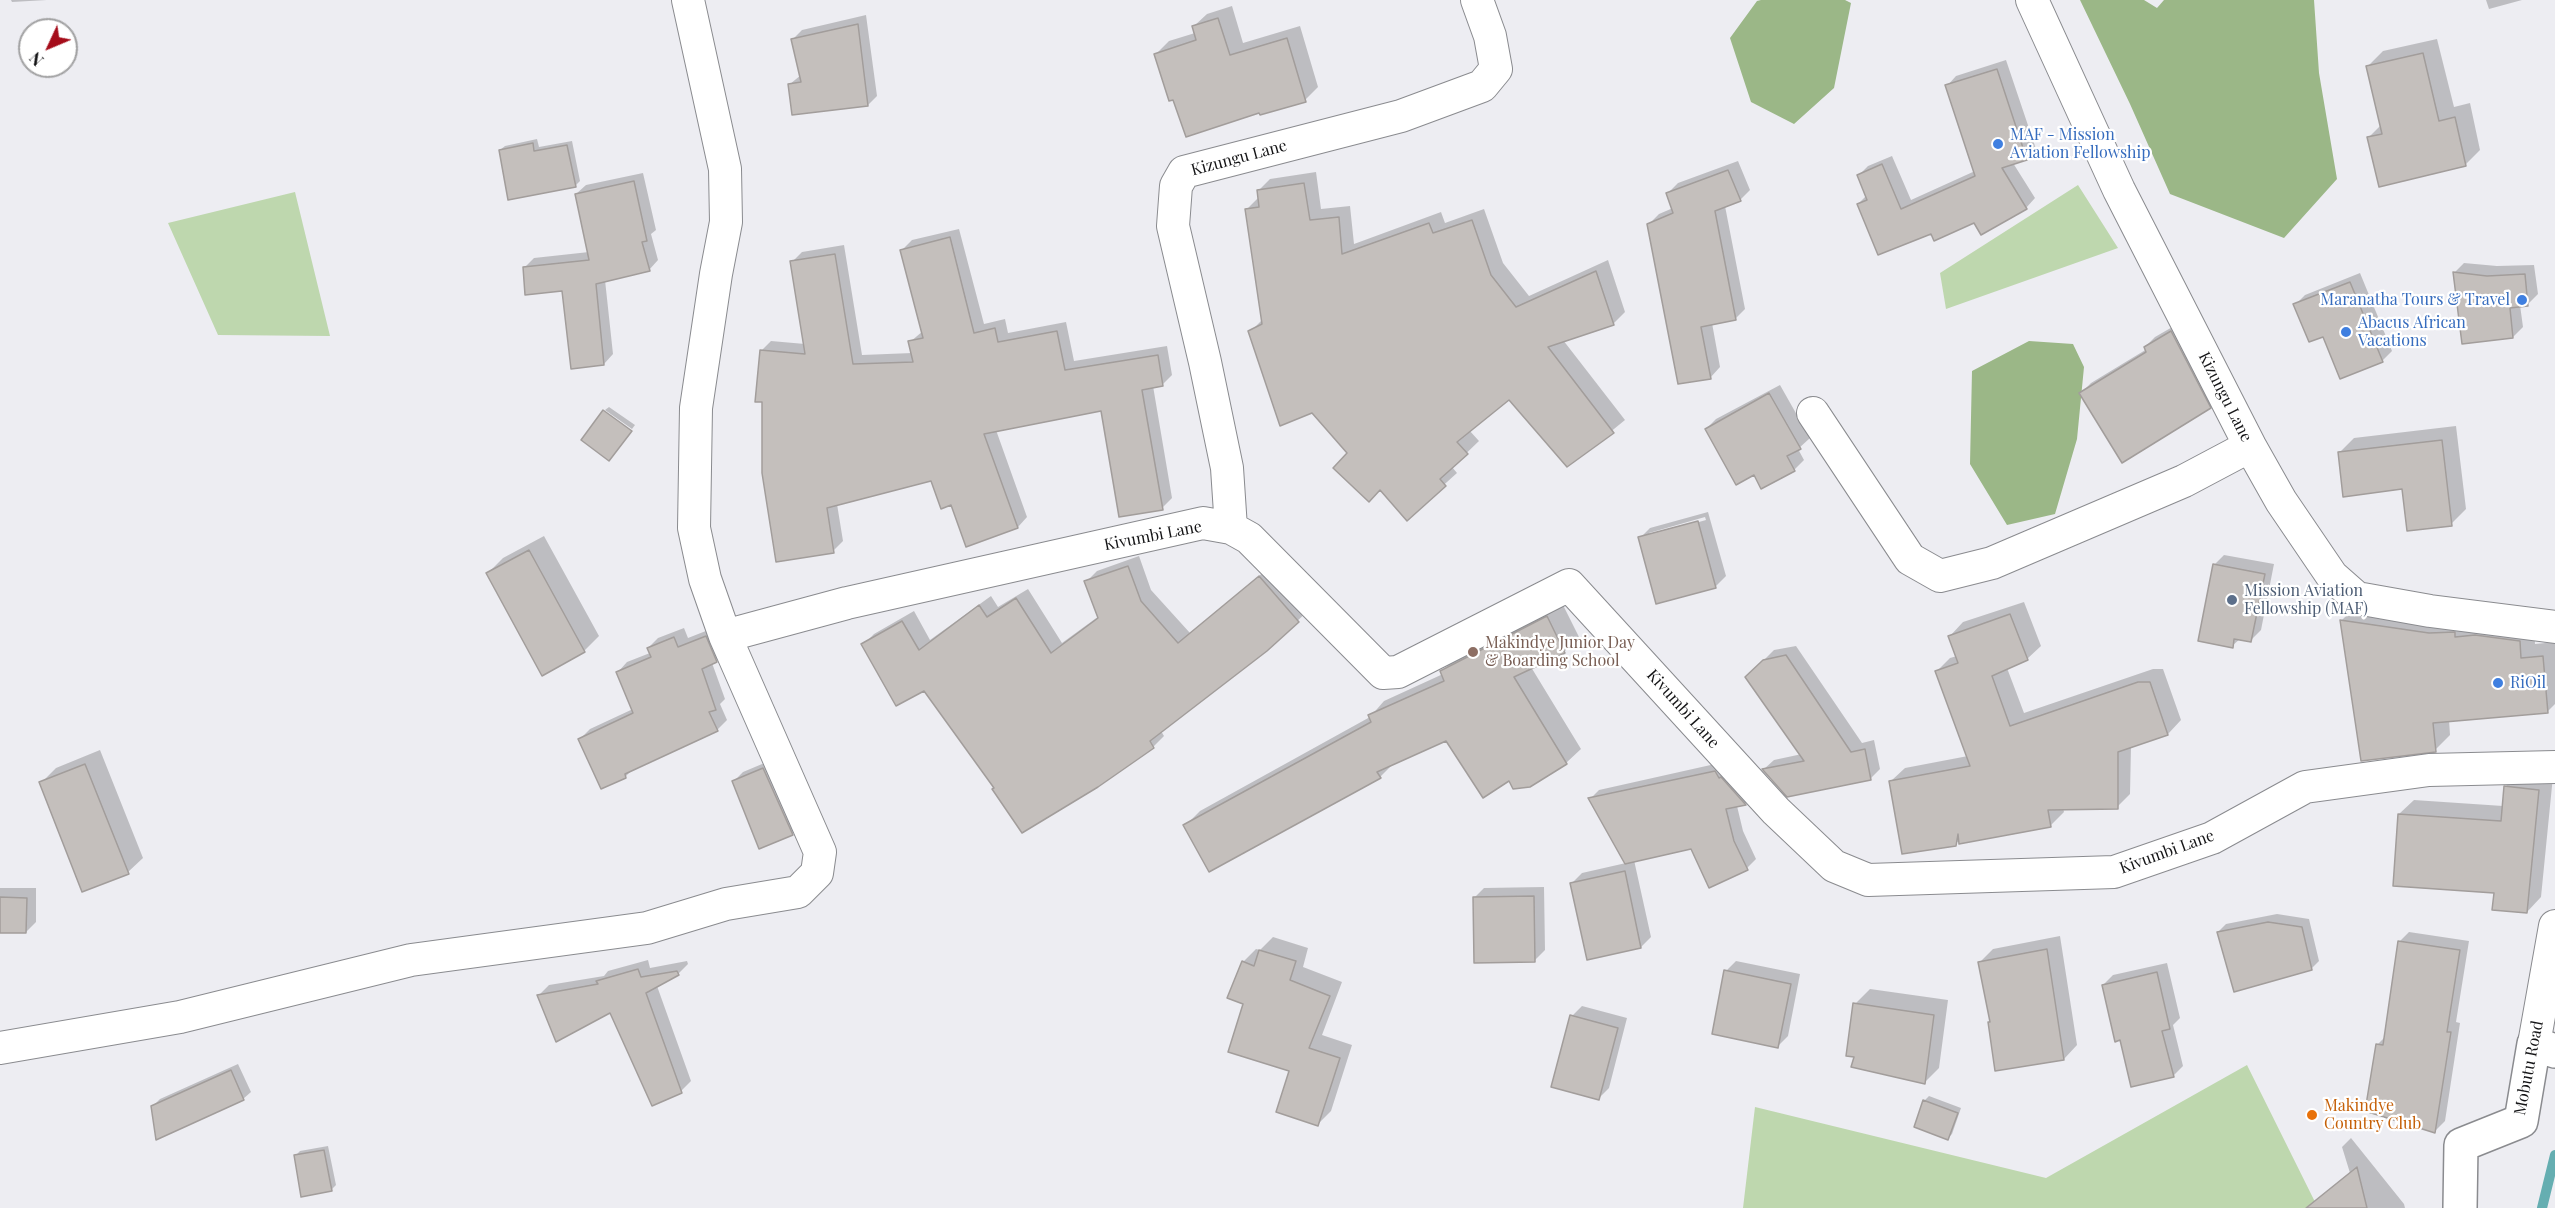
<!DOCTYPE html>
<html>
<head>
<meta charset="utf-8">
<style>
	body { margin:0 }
	#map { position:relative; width:2555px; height:1208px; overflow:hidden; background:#ededf2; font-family:"Playfair Display",serif }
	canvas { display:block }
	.north { position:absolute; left:18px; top:18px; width:60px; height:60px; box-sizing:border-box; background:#fff; border:2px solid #a1a1a2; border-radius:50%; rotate:226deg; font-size:16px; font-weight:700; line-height:24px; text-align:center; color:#141416 }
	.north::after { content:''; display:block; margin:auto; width:21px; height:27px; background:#a50c1a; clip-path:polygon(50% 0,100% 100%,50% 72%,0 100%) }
</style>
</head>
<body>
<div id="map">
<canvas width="2555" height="1208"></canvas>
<div class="north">N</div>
</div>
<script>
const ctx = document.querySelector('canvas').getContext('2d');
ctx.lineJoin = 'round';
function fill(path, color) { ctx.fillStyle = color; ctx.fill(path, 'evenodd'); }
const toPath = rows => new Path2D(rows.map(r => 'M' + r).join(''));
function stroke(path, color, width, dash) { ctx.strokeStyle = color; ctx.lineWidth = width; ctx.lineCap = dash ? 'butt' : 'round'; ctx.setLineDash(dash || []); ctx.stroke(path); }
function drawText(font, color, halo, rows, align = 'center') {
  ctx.font = font + ' "Playfair Display",serif'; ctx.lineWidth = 4.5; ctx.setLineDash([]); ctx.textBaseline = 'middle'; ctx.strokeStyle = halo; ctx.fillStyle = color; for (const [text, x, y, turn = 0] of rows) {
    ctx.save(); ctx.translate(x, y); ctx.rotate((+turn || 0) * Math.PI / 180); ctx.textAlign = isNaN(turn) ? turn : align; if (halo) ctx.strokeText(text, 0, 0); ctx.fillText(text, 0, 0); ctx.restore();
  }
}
fill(toPath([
	[2078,185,2118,248,1946,309,1940,273],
	[295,192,330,336,218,335,168,223],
	[2247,1065,2318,1208,1743,1208,1755,1107,2046,1178]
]), '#bed7ae');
fill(toPath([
	[1761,0,1845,0,1851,3,1834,88,1794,124,1751,102,1730,38,1757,1],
	[2080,0,2144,0,2157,8,2164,0,2314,0,2319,73,2337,179,2284,238,2170,194,2130,104],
	[2029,341,2073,344,2084,367,2077,439,2055,514,2007,525,1970,464,1972,371]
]), '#9bb787');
fill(toPath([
	[11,0,47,0,12,2],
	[2486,0,2522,0,2489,9],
	[1232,6,1243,43,1300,26,1318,87,1305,100,1155,55,1169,41,1195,33,1193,27,1207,14],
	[866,15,877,96,868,105,790,84,801,75,793,39,802,30],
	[2437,39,2454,107,2470,103,2480,150,2465,165,2369,137,2381,125,2368,66,2383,51],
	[2006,60,2036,149,2027,159,2013,163,2035,198,2026,208,1931,232,1858,204,1867,195,1859,175,1868,166,1892,156,1911,200,1975,171,1947,86,1956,76],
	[537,139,539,147,572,141,580,181,576,185,500,150,505,146],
	[1738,161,1750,190,1740,200,1725,206,1745,309,1735,319,1712,323,1720,367,1710,378,1649,224,1659,214,1673,208,1668,193,1678,183],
	[1316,172,1321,209,1350,206,1354,244,1441,212,1445,223,1484,209,1503,263,1529,296,1608,260,1625,312,1613,324,1563,340,1625,420,1576,460,1510,398,1469,430,1479,441,1452,467,1457,473,1407,518,1250,332,1262,320,1247,209,1259,197,1258,191,1270,179],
	[643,173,656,230,651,234,658,260,649,270,605,280,613,354,604,364,563,290,524,268,534,258,589,252,576,194,586,185],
	[959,229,984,324,1005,319,1008,333,1066,322,1074,361,1167,346,1172,375,1162,385,1153,386,1172,498,1162,508,1102,409,996,430,1027,517,1018,527,952,503,932,479,837,504,843,541,833,551,761,351,771,341,805,344,792,262,802,252,844,245,862,355,912,353,910,342,923,331,902,250,912,240],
	[2464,263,2497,266,2534,265,2538,294,2528,304,2520,305,2523,327,2513,337,2454,273],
	[2360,273,2392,351,2382,361,2324,335,2295,305,2305,295],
	[2181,322,2220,397,2210,407,2081,393,2091,383,2147,349,2145,347,2155,337],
	[1780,385,1810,438,1798,449,1804,460,1794,470,1754,473,1706,429,1716,419],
	[609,407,635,425,632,429,605,410],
	[2456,426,2466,509,2451,524,2404,488,2339,453,2354,438],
	[1708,512,1726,576,1716,586,1657,602,1640,538,1650,528],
	[1705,517,1706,520,1649,536,1649,533],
	[544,536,599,636,584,651,488,573,503,558],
	[2224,555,2274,564,2261,630,2251,640,2241,638,2232,646,2214,565],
	[1139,556,1151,590,1190,633,1271,566,1309,610,1266,650,1161,731,1164,736,1153,747,996,788,924,689,863,645,874,634,914,611,930,640,991,596,998,607,1028,589,1062,643,1099,616,1086,582,1097,571],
	[2024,602,2041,646,2027,659,2007,668,2024,713,2153,669,2163,669,2181,720,2168,734,2131,746,2130,794,2117,807,2063,808,2064,812,2050,826,1960,840,1955,844,1891,781,1905,768,1968,756,1936,672,1950,658,1957,656,1950,636,1963,622],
	[1562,603,1579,637,1564,652,1531,667,1581,749,1566,763,1509,779,1447,739,1395,762,1380,777,1185,826,1200,811,1370,717,1384,701,1443,674,1442,671,1456,657],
	[2357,605,2534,626,2535,644,2555,642,2555,704,2547,712,2449,720,2450,735,2435,750,2362,759,2342,620],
	[716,627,726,651,712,663,725,699,720,704,727,720,717,730,634,768,626,776,580,739,590,729,633,709,618,672,627,662,650,653,648,648,658,638,684,628,688,638],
	[1796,646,1862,743,1874,740,1880,769,1870,779,1764,769,1774,760,1802,754,1747,677,1774,650],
	[100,750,143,858,128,872,41,783,56,768],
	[774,759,802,824,792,834,733,782,743,772],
	[1724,762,1754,795,1745,804,1737,806,1743,831,1756,859,1747,868,1691,847,1634,860,1651,937,1641,947,1572,883,1582,873,1626,863,1590,799,1599,790],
	[2520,773,2553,776,2541,897,2527,912,2495,891,2399,814,2414,800,2503,806,2505,787],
	[1544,887,1545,950,1535,960,1474,898,1484,888],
	[0,888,36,888,36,922,26,932,0,932],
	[2277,914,2309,919,2319,961,2311,969,2218,932,2226,924],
	[2409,932,2469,941,2456,1022,2460,1023,2445,1121,2435,1131,2378,1044,2386,1036,2399,942],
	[2060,936,2077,1045,2064,1059,1989,1023,1991,1021,1979,963,1993,949],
	[1273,937,1308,948,1303,967,1342,982,1322,1035,1352,1045,1331,1111,1318,1124,1291,1070,1244,1003,1243,962,1256,949,1260,950],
	[648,960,650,968,687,961,688,964,678,974,657,986,691,1081,681,1091,611,1011,539,995,549,985,604,976,608,971],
	[1736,961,1800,974,1788,1036,1778,1046,1726,971],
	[2167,963,2180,1018,2173,1025,2183,1066,2173,1076,2121,1039,2103,985,2113,975],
	[1870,989,1948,1000,1939,1068,1924,1083,1856,1056,1855,1004],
	[1582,1006,1627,1018,1609,1088,1599,1098,1572,1016],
	[238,1064,251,1092,243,1099,152,1107,160,1099],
	[1929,1096,1961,1108,1952,1134,1948,1138,1924,1101],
	[2351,1138,2404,1204,2405,1208,2331,1208,2322,1197,2350,1173,2342,1147],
	[328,1146,336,1185,331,1190,295,1156,300,1151]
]), '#0003');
stroke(toPath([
	[2542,1208,2555,1155]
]), '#65aeb1', 10);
const building = toPath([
	[1218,18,1230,55,1287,38,1306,102,1260,115,1259,113,1186,137,1173,100,1169,101,1154,54,1196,40,1192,26,1218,18],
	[858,24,868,106,792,115,788,84,801,82,791,39,858,24],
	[2423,53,2439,121,2455,117,2466,166,2379,187,2367,137,2382,134,2366,66,2423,53],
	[1997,69,2027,160,2002,168,2027,209,1981,235,1974,223,1934,241,1931,234,1878,255,1857,204,1867,200,1857,175,1882,164,1901,209,1975,176,1945,85,1997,69],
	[533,143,534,151,567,145,576,187,508,200,499,150,533,143],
	[1728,170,1741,201,1715,211,1736,320,1701,327,1711,379,1678,384,1647,224,1673,213,1666,193,1728,170],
	[634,181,647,241,642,242,650,271,596,284,604,365,571,369,562,291,525,295,523,267,589,260,575,194,634,181],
	[1304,183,1310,220,1339,217,1342,254,1429,223,1433,233,1472,220,1491,275,1516,307,1596,271,1614,325,1548,347,1614,433,1567,467,1509,400,1457,442,1468,454,1440,479,1446,486,1407,521,1380,490,1369,502,1333,468,1347,453,1312,413,1280,426,1248,331,1262,324,1245,209,1259,207,1257,190,1304,183],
	[950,237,974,333,995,328,998,342,1057,331,1065,370,1158,355,1163,386,1142,390,1163,510,1119,517,1101,411,984,434,1018,528,966,547,951,505,941,509,931,481,827,508,834,553,776,562,762,473,762,402,755,402,760,350,805,354,790,261,835,254,853,364,913,362,908,341,923,338,900,250,950,237],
	[2453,272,2487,276,2525,274,2528,306,2510,308,2513,338,2462,344,2453,272],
	[2350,282,2383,362,2340,379,2323,337,2309,342,2293,304,2350,282],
	[2171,331,2211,408,2122,463,2079,393,2146,352,2144,347,2171,331],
	[1769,393,1801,449,1787,456,1795,471,1761,489,1754,475,1736,485,1705,429,1769,393],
	[603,410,632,431,609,461,581,440,603,410],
	[2442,440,2452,526,2407,531,2402,489,2343,497,2338,452,2442,440],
	[1698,521,1716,588,1656,604,1638,537,1698,521],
	[529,550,585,652,542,676,486,573,529,550],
	[2213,564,2265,574,2251,642,2234,639,2233,648,2198,641,2213,564],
	[1128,566,1141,601,1178,643,1259,576,1299,622,1267,651,1150,741,1154,748,1098,787,1022,833,992,789,994,788,924,691,896,706,861,644,902,621,919,650,979,605,987,617,1016,598,1051,653,1098,618,1084,581,1128,566],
	[2010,614,2028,660,1992,676,2010,726,2138,682,2150,682,2168,735,2118,752,2118,809,2048,810,2051,827,1959,844,1958,834,1956,846,1902,854,1889,781,1970,766,1935,671,1958,663,1948,636,2010,614],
	[1547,616,1565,653,1514,677,1567,764,1530,787,1513,789,1509,781,1483,798,1446,741,1377,772,1381,778,1209,872,1183,825,1371,722,1368,715,1444,681,1440,671,1547,616],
	[2340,620,2429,633,2455,632,2455,637,2475,635,2520,641,2521,658,2543,656,2548,713,2433,723,2436,752,2361,761,2340,620],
	[706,636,717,662,702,669,716,710,709,712,718,731,625,774,626,778,601,789,578,739,633,713,616,672,651,657,647,648,674,637,678,647,706,636],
	[1786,655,1851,752,1865,749,1871,780,1787,797,1762,769,1804,761,1745,677,1763,660,1786,655],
	[85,764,129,874,82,892,39,782,85,764],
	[763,768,793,835,759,849,732,781,763,768],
	[1715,771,1719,778,1721,777,1746,805,1726,809,1734,841,1748,870,1709,888,1691,849,1625,864,1588,798,1715,771],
	[2504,786,2539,790,2527,913,2492,910,2494,893,2393,886,2398,814,2501,821,2504,786],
	[1625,871,1641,948,1587,960,1570,883,1625,871],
	[1534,896,1535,962,1474,963,1473,897,1534,896],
	[0,897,27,898,26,933,0,933,0,897],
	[2268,922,2302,927,2312,970,2234,992,2217,932,2268,922],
	[2398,941,2460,950,2447,1032,2451,1032,2435,1133,2365,1111,2376,1044,2383,1045,2398,941],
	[2047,949,2064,1060,1995,1071,1988,1022,1990,1022,1978,962,2047,949],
	[1259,950,1296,961,1290,980,1330,996,1309,1048,1340,1058,1318,1126,1276,1112,1289,1071,1228,1052,1243,1004,1227,998,1242,961,1254,966,1259,950],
	[638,969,641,977,677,971,679,975,646,993,682,1093,652,1106,610,1013,556,1042,537,995,598,984,596,981,638,969],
	[1724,970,1791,984,1778,1048,1712,1034,1724,970],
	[2157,972,2170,1029,2162,1031,2174,1077,2131,1087,2120,1040,2115,1042,2102,985,2157,972],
	[1853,1003,1934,1015,1925,1084,1851,1067,1854,1057,1846,1056,1853,1003],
	[1570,1015,1618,1028,1599,1100,1551,1087,1570,1015],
	[231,1070,244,1100,156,1140,151,1106,231,1070],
	[1923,1100,1958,1113,1948,1140,1914,1127,1923,1100],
	[324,1150,332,1191,301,1197,294,1155,324,1150],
	[2357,1167,2367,1208,2306,1208,2357,1167]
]);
fill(building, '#c4bfbc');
stroke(building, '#a29d9b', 1.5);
const street = toPath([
	[2032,0,2119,190,2250,446,2281,501,2332,576,2357,598,2430,611,2555,627],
	[1813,413,1910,559,1940,576,1992,563,2184,481,2250,446],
	[1231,528,1227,468,1205,362,1173,226,1176,186,1184,172,1401,116,1482,86,1496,69,1490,36,1477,0],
	[725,636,847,603,1203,523,1231,528,1249,538,1383,673,1398,672,1569,585,1776,811,1834,866,1868,880,2114,872,2212,838,2305,787,2429,770,2555,767],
	[2534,1044,2555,926],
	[0,1048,180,1017,411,960,647,928,726,904,798,892,817,873,820,852,725,636,705,579,694,528,696,408,716,274,726,222,725,169,688,0]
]);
const secondary = toPath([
	[2460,1208,2461,1145,2521,1121,2534,1044,2555,1051]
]);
stroke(street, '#8a8b8f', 34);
stroke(secondary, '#8a8b8f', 36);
stroke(street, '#fff', 32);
stroke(secondary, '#fff', 33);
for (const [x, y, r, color] of [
	[1998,144,6,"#3f7fe0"],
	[2522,300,6,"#3f7fe0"],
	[2346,332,6,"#3f7fe0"],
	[2232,600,6,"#5c6f8a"],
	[1473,652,6,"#8d6e63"],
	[2498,683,6,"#3f7fe0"],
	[2312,1115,6,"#e8710a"]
]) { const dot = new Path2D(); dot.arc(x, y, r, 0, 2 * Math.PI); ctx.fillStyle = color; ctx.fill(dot); stroke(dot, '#fff', 2); }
drawText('16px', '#366cbe', '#fff', [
	["MAF - Mission",2010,135],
	["Aviation Fellowship",2010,153],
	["Maranatha Tours & Travel",2510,300,"right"],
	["Abacus African",2358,323],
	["Vacations",2358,341],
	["RiOil",2510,683]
], 'left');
drawText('16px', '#141416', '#fff', [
	["Kizungu Lane",1239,158,-15],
	["Kizungu Lane",2225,397,63],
	["Kivumbi Lane",1153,536,-11],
	["Kivumbi Lane",1683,709,48],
	["Kivumbi Lane",2167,852,-20],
	["Mobutu Road",2529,1068,-79]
]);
drawText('16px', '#4e5e75', '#fff', [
	["Mission Aviation",2244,591],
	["Fellowship (MAF)",2244,609]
], 'left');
drawText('16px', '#785e54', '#fff', [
	["Makindye Junior Day",1485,643],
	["& Boarding School",1485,661]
], 'left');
drawText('16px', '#c56008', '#fff', [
	["Makindye",2324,1106],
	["Country Club",2324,1124]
], 'left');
</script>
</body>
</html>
